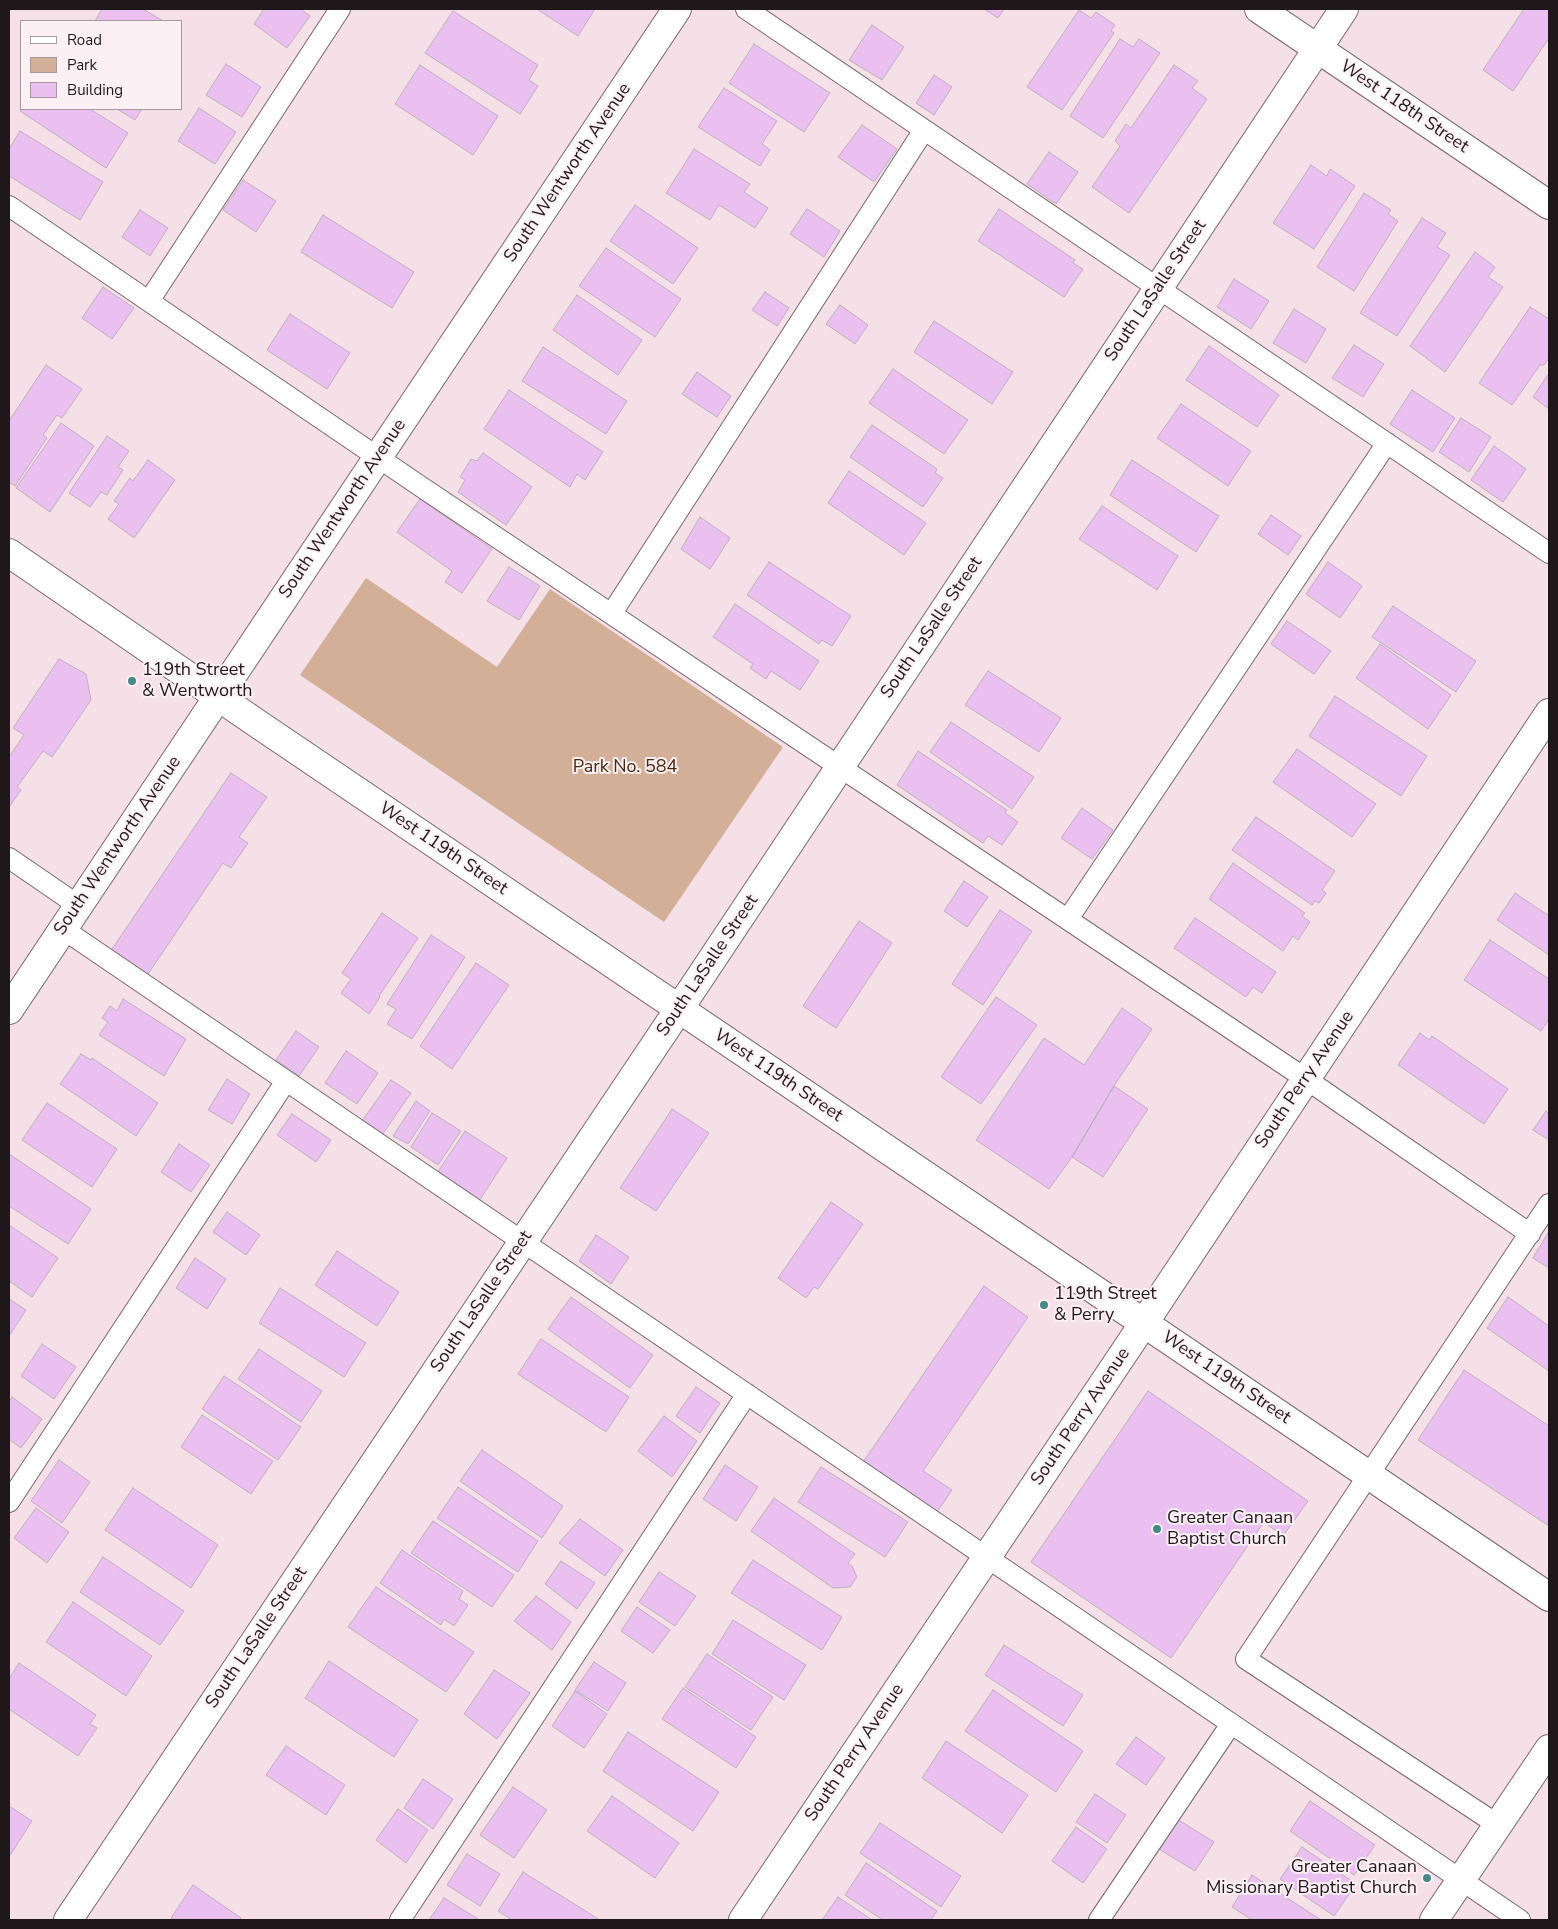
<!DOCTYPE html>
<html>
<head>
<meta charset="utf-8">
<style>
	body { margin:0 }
	#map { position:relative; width:1558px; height:1929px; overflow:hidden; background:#f6e0e8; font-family:"Nunito Sans",sans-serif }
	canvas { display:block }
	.frame { position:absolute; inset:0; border:10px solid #1f181b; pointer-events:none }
	.legend { position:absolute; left:20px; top:20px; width:162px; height:90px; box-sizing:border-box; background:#fdf0f5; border:1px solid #a49a9e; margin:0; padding:6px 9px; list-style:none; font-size:15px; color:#1f181b }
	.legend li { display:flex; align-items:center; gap:10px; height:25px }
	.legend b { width:25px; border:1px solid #a49a9e }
</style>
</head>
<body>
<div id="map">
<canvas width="1558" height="1929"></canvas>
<div class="frame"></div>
<ul class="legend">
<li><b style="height:6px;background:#fff"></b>Road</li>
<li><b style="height:14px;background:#d2af96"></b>Park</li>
<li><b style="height:14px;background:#eac0f1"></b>Building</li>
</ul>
</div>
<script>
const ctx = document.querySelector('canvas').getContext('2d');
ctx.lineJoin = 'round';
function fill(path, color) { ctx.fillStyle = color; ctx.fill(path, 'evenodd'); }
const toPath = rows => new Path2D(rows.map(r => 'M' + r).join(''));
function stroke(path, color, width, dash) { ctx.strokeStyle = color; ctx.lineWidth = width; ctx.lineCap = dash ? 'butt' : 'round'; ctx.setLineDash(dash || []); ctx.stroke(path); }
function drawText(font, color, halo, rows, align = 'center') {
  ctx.font = font + ' "Nunito Sans",sans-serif'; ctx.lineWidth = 4; ctx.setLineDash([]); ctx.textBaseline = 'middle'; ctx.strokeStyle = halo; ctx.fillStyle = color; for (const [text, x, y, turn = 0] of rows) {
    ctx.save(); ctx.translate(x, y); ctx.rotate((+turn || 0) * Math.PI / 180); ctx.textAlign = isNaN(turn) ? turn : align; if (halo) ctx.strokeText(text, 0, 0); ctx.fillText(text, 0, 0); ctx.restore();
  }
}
fill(toPath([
	[366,578,497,667,550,589,783,747,664,922,300,675]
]), '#d2af96');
const building = toPath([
	[102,9,143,9,163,21,95,21,102,9],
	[264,9,300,9,310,16,287,48,254,24,264,9],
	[537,9,595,9,578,36,537,9],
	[984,9,1004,9,998,18,984,9],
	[1524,9,1549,9,1549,38,1513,91,1483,70,1524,9],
	[1079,10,1091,18,1096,12,1115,25,1111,31,1114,33,1062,110,1027,87,1079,10],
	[453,11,538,65,529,80,538,86,520,114,425,53,453,11],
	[872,25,904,47,882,80,849,60,872,25],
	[1120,39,1133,47,1139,39,1160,53,1103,138,1070,116,1120,39],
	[754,44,830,93,804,132,729,83,754,44],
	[226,64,261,87,242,117,206,95,226,64],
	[420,65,498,116,473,155,395,104,420,65],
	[1174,65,1198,81,1192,88,1207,99,1129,213,1092,187,1120,146,1115,141,1126,124,1131,128,1174,65],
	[934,75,952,87,934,115,916,103,934,75],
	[724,88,777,121,762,144,770,150,760,166,698,127,724,88],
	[199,108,236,132,215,164,178,141,199,108],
	[22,109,90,109,128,133,106,168,20,111,22,109],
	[117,109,142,109,135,120,117,109],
	[862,125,897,149,874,182,838,157,862,125],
	[20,131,103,182,80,220,9,176,9,149,20,131],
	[694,149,750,184,744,192,768,208,755,228,719,205,710,220,666,193,694,149],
	[1049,152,1078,172,1056,204,1027,184,1049,152],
	[1311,165,1327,176,1330,169,1355,186,1314,249,1273,223,1311,165],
	[243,180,276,201,256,232,223,210,243,180],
	[1364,193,1391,210,1388,214,1398,221,1354,291,1317,267,1364,193],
	[635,205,698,248,673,284,610,241,635,205],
	[807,209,840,231,824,257,790,234,807,209],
	[999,209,1075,260,1073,263,1083,269,1064,297,978,241,999,209],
	[140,210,168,228,150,256,122,237,140,210],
	[323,215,414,272,392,308,301,252,323,215],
	[1422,218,1446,233,1437,247,1450,255,1397,336,1360,313,1422,218],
	[606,248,681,299,655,337,579,286,606,248],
	[1475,252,1495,267,1488,277,1503,287,1445,372,1410,346,1475,252],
	[1234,279,1269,301,1251,329,1217,307,1234,279],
	[103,287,134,308,112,339,82,318,103,287],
	[765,292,789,308,777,326,752,310,765,292],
	[577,295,642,340,618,375,553,330,577,295],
	[840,305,868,325,855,344,826,324,840,305],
	[1530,307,1549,319,1549,358,1544,365,1540,365,1512,405,1479,383,1530,307],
	[1294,309,1326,329,1306,363,1273,343,1294,309],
	[290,314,350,353,327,389,267,350,290,314],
	[934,321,1013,372,992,404,914,352,934,321],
	[1354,345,1384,364,1363,397,1332,378,1354,345],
	[1209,346,1279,395,1257,427,1186,380,1209,346],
	[543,347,627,401,606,434,522,381,543,347],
	[46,365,82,389,62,418,57,415,43,435,47,438,15,486,9,482,9,421,46,365],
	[893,369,968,420,944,454,869,403,893,369],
	[697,372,731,396,717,417,682,394,697,372],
	[1549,373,1549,409,1533,397,1549,373],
	[509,390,603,452,585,480,577,474,570,487,484,429,509,390],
	[1412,390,1455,418,1433,452,1390,424,1412,390],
	[1181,404,1251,451,1228,486,1157,438,1181,404],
	[1461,418,1491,437,1469,472,1439,452,1461,418],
	[61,423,94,446,50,512,16,488,61,423],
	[872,425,937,469,935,473,943,478,923,507,850,457,872,425],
	[107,436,129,451,118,467,123,470,107,495,101,492,90,507,69,493,107,436],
	[1494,446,1526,469,1503,502,1471,480,1494,446],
	[483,453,532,487,506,525,458,492,465,480,460,477,471,459,477,461,483,453],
	[148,460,175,480,134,538,108,519,119,504,114,501,130,478,133,481,148,460],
	[1132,460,1219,516,1196,552,1110,495,1132,460],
	[849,471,926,523,904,555,828,503,849,471],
	[420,499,492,549,462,593,445,582,452,571,397,532,420,499],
	[1102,506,1178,556,1157,590,1079,539,1102,506],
	[1271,515,1301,536,1288,555,1258,534,1271,515],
	[700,517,730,538,710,569,681,549,700,517],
	[769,562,851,616,832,646,822,640,819,644,747,595,769,562],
	[1328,562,1362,586,1340,618,1306,594,1328,562],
	[509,567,540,586,519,620,487,601,509,567],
	[735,604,819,661,800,690,771,671,766,679,750,668,753,664,713,637,735,604],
	[1393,606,1476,661,1456,692,1372,637,1393,606],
	[1287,621,1331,651,1314,674,1271,644,1287,621],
	[1380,644,1451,695,1428,729,1356,678,1380,644],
	[59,659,86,674,91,700,52,757,43,751,17,787,21,790,9,807,9,757,24,735,13,728,59,659],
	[988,671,1061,718,1039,752,965,705,988,671],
	[1335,696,1427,756,1401,796,1309,736,1335,696],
	[951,722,1034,777,1012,809,930,752,951,722],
	[1297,749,1376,804,1352,837,1273,782,1297,749],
	[918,751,1007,810,1005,813,1018,822,1002,845,988,836,983,843,897,785,918,751],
	[231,773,267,797,239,837,248,843,231,868,223,863,146,977,110,952,231,773],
	[1082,808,1113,830,1092,859,1061,838,1082,808],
	[1256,817,1335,871,1322,890,1326,893,1319,903,1315,901,1312,905,1232,850,1256,817],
	[1233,863,1305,913,1302,916,1310,922,1298,940,1293,936,1283,951,1209,899,1233,863],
	[964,881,988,897,967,927,944,911,964,881],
	[1515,893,1549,916,1549,955,1497,920,1515,893],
	[1000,910,1032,931,983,1005,952,984,1000,910],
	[382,913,418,938,379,996,380,997,369,1014,341,993,351,979,342,973,382,913],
	[1195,918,1276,972,1262,993,1253,987,1246,997,1174,948,1195,918],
	[859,921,892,943,836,1028,803,1006,859,921],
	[431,935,465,957,412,1039,387,1024,396,1009,387,1004,431,935],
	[1490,940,1549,979,1549,1019,1541,1031,1464,980,1490,940],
	[476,963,509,985,452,1069,420,1046,476,963],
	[996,997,1037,1025,981,1104,941,1077,996,997],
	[123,999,186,1039,164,1076,99,1035,108,1022,102,1018,110,1006,117,1011,123,999],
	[1122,1008,1152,1029,1114,1086,1072,1157,1049,1189,976,1140,1044,1038,1084,1065,1122,1008],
	[296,1031,319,1047,299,1076,276,1060,296,1031],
	[1420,1033,1429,1040,1432,1036,1508,1089,1484,1124,1398,1065,1420,1033],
	[346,1051,378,1073,357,1104,325,1083,346,1051],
	[81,1054,91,1060,92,1058,158,1103,136,1136,60,1084,81,1054],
	[227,1079,250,1094,232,1124,208,1110,227,1079],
	[391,1080,411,1093,382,1135,362,1121,391,1080],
	[1114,1086,1148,1109,1103,1177,1072,1157,1114,1086],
	[416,1101,430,1111,408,1144,393,1136,416,1101],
	[47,1103,117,1149,92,1187,22,1140,47,1103],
	[672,1109,709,1133,656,1211,620,1188,672,1109],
	[1546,1111,1549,1114,1549,1140,1533,1130,1546,1111],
	[432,1113,461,1131,438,1165,411,1147,432,1113],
	[292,1114,331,1140,316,1162,277,1135,292,1114],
	[465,1131,507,1158,479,1201,437,1173,465,1131],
	[179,1144,210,1165,191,1192,161,1172,179,1144],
	[9,1154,91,1209,68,1244,9,1206,9,1154],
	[831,1202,863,1224,818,1289,814,1287,806,1298,778,1278,831,1202],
	[227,1212,260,1235,246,1255,213,1232,227,1212],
	[9,1225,58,1258,32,1297,9,1281,9,1225],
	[1549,1231,1549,1268,1533,1258,1549,1231],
	[596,1235,629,1257,611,1284,579,1261,596,1235],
	[337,1251,399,1292,377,1326,315,1285,337,1251],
	[195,1258,226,1279,207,1309,176,1288,195,1258],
	[984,1286,1028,1317,923,1471,952,1490,937,1512,863,1462,984,1286],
	[280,1288,366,1343,344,1377,259,1323,280,1288],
	[571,1297,653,1355,630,1388,548,1329,571,1297],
	[1508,1297,1549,1326,1549,1371,1487,1328,1508,1297],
	[9,1299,26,1310,9,1336,9,1299],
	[541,1339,629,1397,606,1432,518,1374,541,1339],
	[42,1344,76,1367,54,1399,21,1376,42,1344],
	[259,1349,322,1391,301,1422,238,1379,259,1349],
	[1464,1370,1549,1426,1549,1526,1418,1440,1464,1370],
	[224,1376,301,1427,278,1460,202,1409,224,1376],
	[696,1387,720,1403,700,1433,676,1416,696,1387],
	[1148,1391,1308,1501,1283,1536,1264,1522,1171,1658,1031,1562,1148,1391],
	[12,1397,42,1419,21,1448,9,1439,9,1402,12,1397],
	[202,1415,273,1461,251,1494,181,1447,202,1415],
	[664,1416,697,1441,672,1477,638,1451,664,1416],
	[482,1450,563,1506,542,1538,460,1481,482,1450],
	[59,1460,90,1482,62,1523,31,1501,59,1460],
	[725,1465,758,1487,736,1521,703,1499,725,1465],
	[821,1467,908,1522,885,1557,798,1502,821,1467],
	[458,1487,538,1541,518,1572,437,1518,458,1487],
	[133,1488,218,1545,191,1588,105,1530,133,1488],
	[774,1498,855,1554,848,1563,852,1566,857,1577,850,1587,833,1588,751,1531,774,1498],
	[36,1508,69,1532,47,1563,14,1538,36,1508],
	[580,1519,623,1550,605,1576,559,1543,580,1519],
	[433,1521,514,1575,492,1607,411,1553,433,1521],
	[402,1550,463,1591,459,1599,468,1605,454,1626,444,1619,441,1625,380,1583,402,1550],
	[103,1557,184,1611,160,1645,80,1592,103,1557],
	[753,1560,842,1617,822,1650,731,1593,753,1560],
	[561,1561,595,1583,577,1609,545,1584,561,1561],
	[659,1572,696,1596,675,1626,639,1602,659,1572],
	[376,1587,474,1652,446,1692,348,1627,376,1587],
	[536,1596,571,1622,552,1650,514,1621,536,1596],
	[73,1602,152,1656,126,1696,46,1642,73,1602],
	[637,1607,670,1630,653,1653,621,1631,637,1607],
	[733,1620,806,1665,784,1700,712,1654,733,1620],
	[1004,1645,1083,1695,1063,1726,985,1675,1004,1645],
	[707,1654,773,1697,751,1730,685,1687,707,1654],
	[329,1661,418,1720,394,1757,305,1698,329,1661],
	[594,1662,626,1683,608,1711,575,1690,594,1662],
	[19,1663,96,1715,90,1724,97,1728,78,1756,9,1709,9,1679,19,1663],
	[494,1670,530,1693,497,1739,464,1714,494,1670],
	[683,1688,756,1737,736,1768,662,1719,683,1688],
	[993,1690,1083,1751,1056,1792,965,1731,993,1690],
	[575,1691,607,1714,584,1748,552,1726,575,1691],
	[628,1732,719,1792,693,1831,603,1771,628,1732],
	[1136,1737,1165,1758,1146,1785,1116,1764,1136,1737],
	[946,1741,1028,1795,1002,1833,922,1778,946,1741],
	[286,1746,345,1785,326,1815,266,1775,286,1746],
	[423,1779,453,1799,433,1829,404,1808,423,1779],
	[513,1787,547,1810,514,1858,480,1835,513,1787],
	[1095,1794,1126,1815,1107,1843,1076,1822,1095,1794],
	[612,1796,679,1843,655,1878,587,1831,612,1796],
	[1310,1801,1375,1845,1354,1875,1290,1831,1310,1801],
	[9,1806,32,1821,9,1857,9,1806],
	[398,1809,428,1830,406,1863,376,1840,398,1809],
	[1177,1819,1214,1842,1195,1871,1159,1849,1177,1819],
	[880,1823,961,1876,941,1907,860,1853,880,1823],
	[1076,1827,1107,1849,1083,1883,1052,1861,1076,1827],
	[1302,1847,1356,1884,1334,1916,1280,1879,1302,1847],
	[467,1854,500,1874,480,1906,447,1885,467,1854],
	[866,1863,937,1911,931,1920,883,1920,845,1895,866,1863],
	[523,1872,600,1920,512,1920,498,1911,523,1872],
	[1252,1875,1321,1920,1252,1920,1232,1907,1252,1875],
	[193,1885,241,1918,240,1920,175,1920,171,1918,193,1885],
	[838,1897,872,1920,822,1920,838,1897],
	[444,1898,478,1919,477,1920,429,1920,444,1898]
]);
fill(building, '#eac0f1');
stroke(building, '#bcafbe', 1);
const service = toPath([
	[746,9,1549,553],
	[9,206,420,486,1306,1079,1530,1234],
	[149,301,340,9],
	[612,613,924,130],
	[9,858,79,906],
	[1068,919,1387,443],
	[63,929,1520,1920],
	[9,1502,286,1081],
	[1498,1825,1246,1659,1549,1204],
	[400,1920,747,1394],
	[1099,1920,1231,1724]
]);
const minor = toPath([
	[1259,9,1549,205],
	[68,1920,679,1009,1344,9],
	[743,1920,1144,1323,1549,713],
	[1434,1920,1549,1749]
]);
const tertiary = toPath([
	[9,553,258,724,1549,1597],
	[9,1010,677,9]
]);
stroke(service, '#77656c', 22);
stroke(minor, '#77656c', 30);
stroke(tertiary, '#77656c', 30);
stroke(service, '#fff', 20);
stroke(minor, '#fff', 28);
stroke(tertiary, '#fff', 28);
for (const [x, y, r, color] of [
	[132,681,5,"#428a88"],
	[1044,1305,5,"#428a88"],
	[1157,1529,5,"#428a88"],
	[1427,1878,5,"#428a88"]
]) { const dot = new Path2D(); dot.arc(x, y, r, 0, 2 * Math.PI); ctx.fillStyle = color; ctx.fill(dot); stroke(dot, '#fdf0f5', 2); }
drawText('18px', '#1f181b', '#fdf0f5', [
	["West 118th Street",1404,107,34],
	["South Wentworth Avenue",568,173,-56],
	["South LaSalle Street",1156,291,-56],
	["South Wentworth Avenue",343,509,-56],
	["South LaSalle Street",932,628,-56],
	["South Wentworth Avenue",118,846,-56],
	["West 119th Street",443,849,34],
	["South LaSalle Street",708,966,-56],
	["West 119th Street",778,1076,34],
	["South Perry Avenue",1305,1080,-56],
	["South LaSalle Street",482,1302,-56],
	["West 119th Street",1226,1378,34],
	["South Perry Avenue",1081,1417,-56],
	["South LaSalle Street",257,1638,-56],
	["South Perry Avenue",855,1753,-56]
]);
drawText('18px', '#1f181b', '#fdf0f5', [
	["119th Street",142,671],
	["& Wentworth",142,692],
	["119th Street",1054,1295],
	["& Perry",1054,1316],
	["Greater Canaan",1167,1519],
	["Baptist Church",1167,1540],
	["Greater Canaan",1417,1868,"right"],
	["Missionary Baptist Church",1417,1889,"right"]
], 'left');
drawText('18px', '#4b2809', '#fdf0f5', [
	["Park No. 584",625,768]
]);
</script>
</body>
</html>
